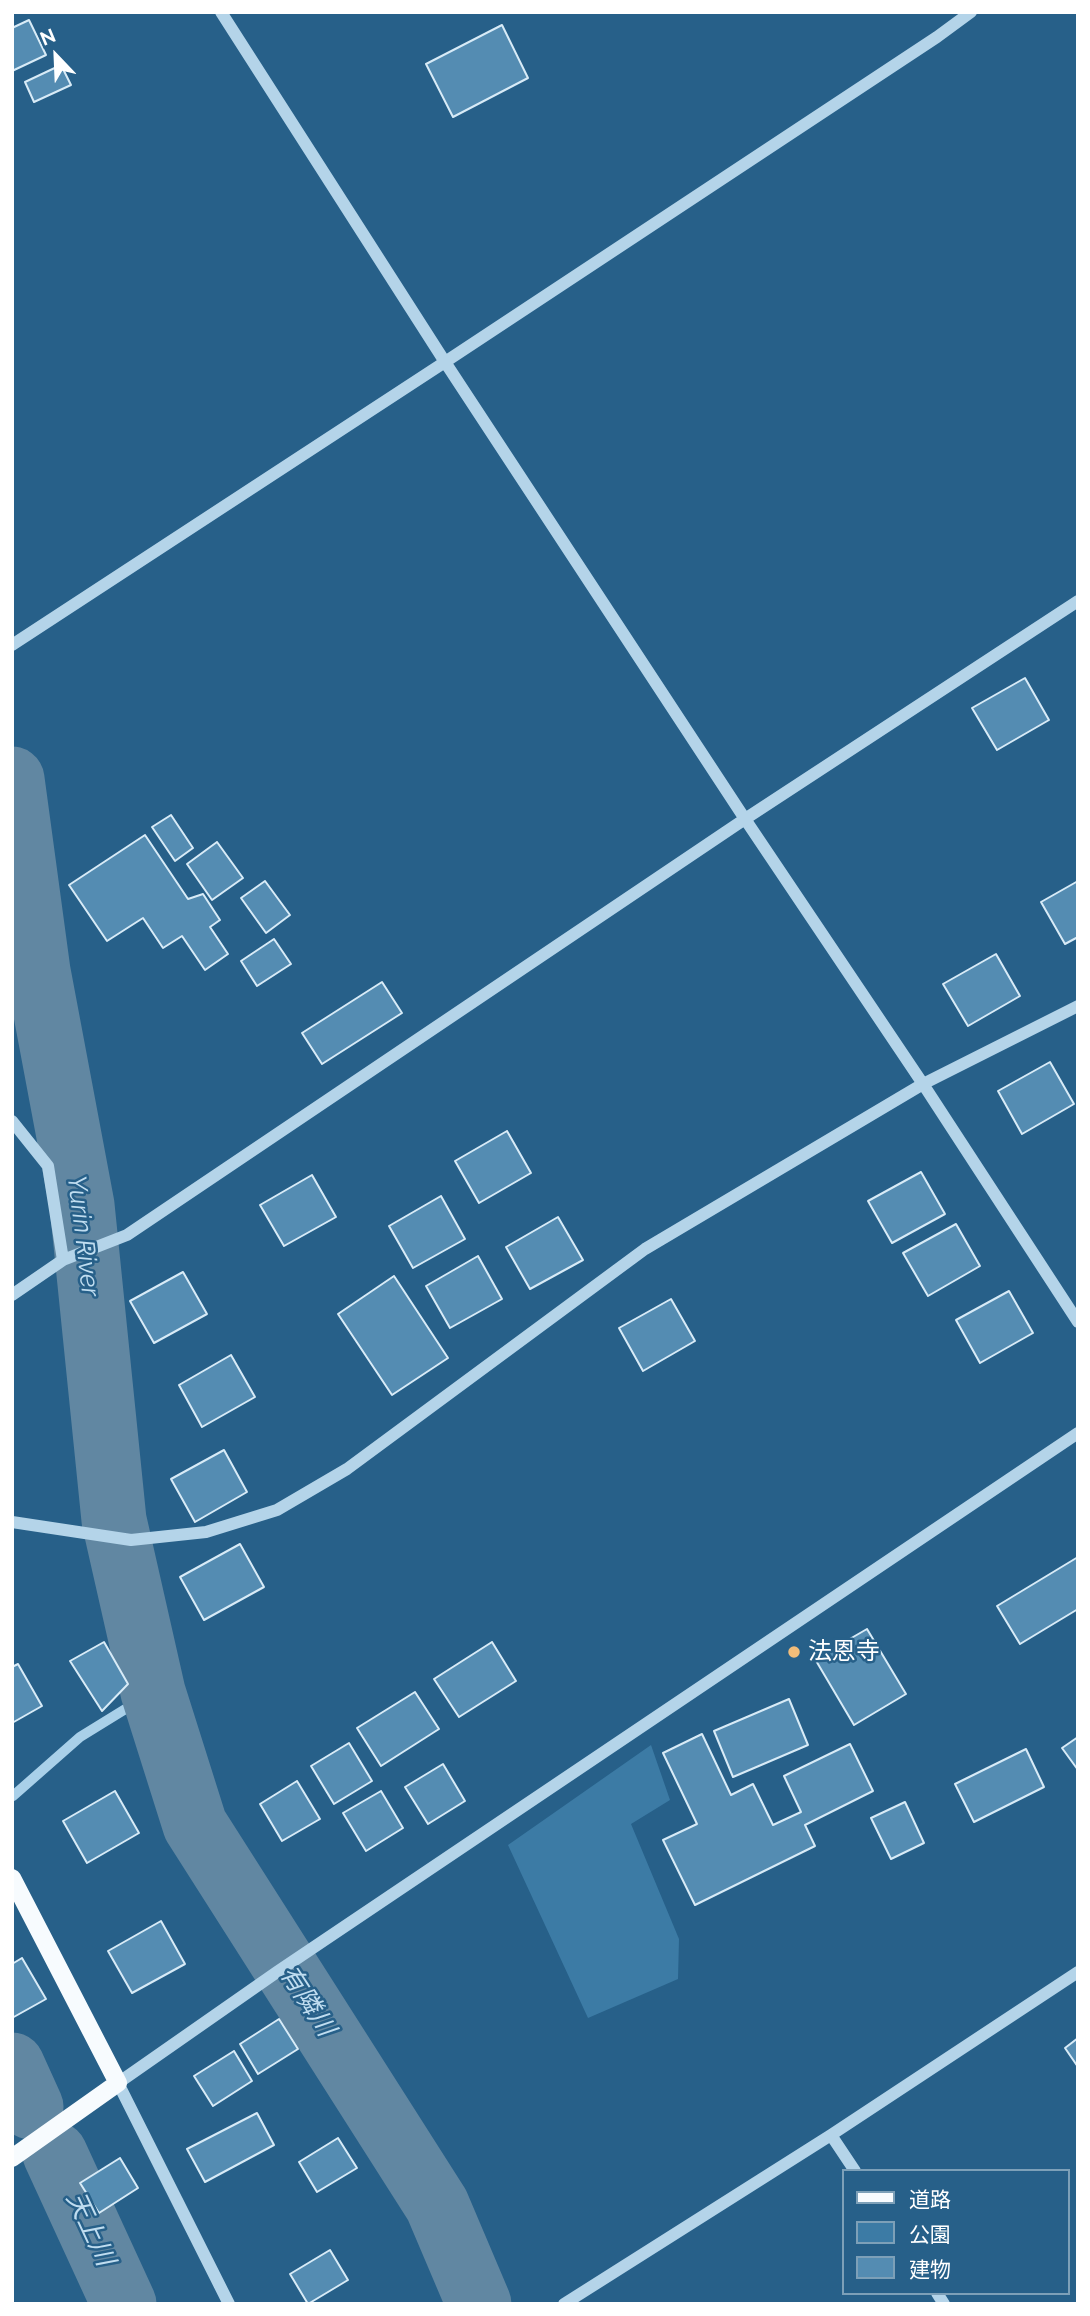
<!DOCTYPE html>
<html>
<head>
<meta charset="utf-8">
<style>
	body { margin:0 }
	#map { position:relative; width:1090px; height:2316px; overflow:hidden; background:#276089; font-family:Raleway,"Noto Sans JP",sans-serif }
	canvas { display:block }
	.frame { position:absolute; inset:0; border:14px solid #fff; pointer-events:none }
	.legend { position:absolute; left:842px; top:2169px; width:228px; height:126px; box-sizing:border-box; background:#276089; border:2px solid #7da0b8; margin:0; padding:9px 12px; list-style:none; font-size:21px; color:#fff }
	.legend li { display:flex; align-items:center; gap:14px; height:35px }
	.legend b { width:35px; border:2px solid #7da0b8 }
	.north { position:absolute; left:21px; top:21px; width:70px; height:70px; -webkit-text-stroke:5px #276089; paint-order:stroke; rotate:337deg; font-size:19px; font-weight:700; line-height:28px; text-align:center; color:#fff }
	.north::after { content:''; display:block; margin:auto; width:24px; height:32px; background:#fff; clip-path:polygon(50% 0,100% 100%,50% 72%,0 100%) }
</style>
</head>
<body>
<div id="map">
<canvas width="1090" height="2316"></canvas>
<div class="frame"></div>
<ul class="legend">
<li><b style="height:9px;background:#f7fbfe"></b>道路</li>
<li><b style="height:19px;background:#3c7ba5"></b>公園</li>
<li><b style="height:19px;background:#548cb2"></b>建物</li>
</ul>
<div class="north">N</div>
</div>
<script>
const ctx = document.querySelector('canvas').getContext('2d');
ctx.lineJoin = 'round';
function fill(path, color) { ctx.fillStyle = color; ctx.fill(path, 'evenodd'); }
const toPath = rows => new Path2D(rows.map(r => 'M' + r).join(''));
function stroke(path, color, width, dash) { ctx.strokeStyle = color; ctx.lineWidth = width; ctx.lineCap = dash ? 'butt' : 'round'; ctx.setLineDash(dash || []); ctx.stroke(path); }
function drawText(font, color, halo, rows, align = 'center') {
  ctx.font = font + ' Raleway,"Noto Sans JP",sans-serif'; ctx.lineWidth = 5; ctx.setLineDash([]); ctx.textBaseline = 'middle'; ctx.strokeStyle = halo; ctx.fillStyle = color; for (const [text, x, y, turn = 0] of rows) {
    ctx.save(); ctx.translate(x, y); ctx.rotate((+turn || 0) * Math.PI / 180); ctx.textAlign = isNaN(turn) ? turn : align; if (halo) ctx.strokeText(text, 0, 0); ctx.fillText(text, 0, 0); ctx.restore();
  }
}
fill(toPath([
	[651,1745,670,1800,631,1824,679,1939,678,1979,588,2018,508,1845]
]), '#3c7ba5');
stroke(toPath([
	[13,1796,80,1737,153,1692]
]), '#a9d0e9', 10);
stroke(toPath([
	[12,779,38,971,82,1205,114,1520,153,1692,195,1825,437,2205,479,2304],
	[12,2065,31,2107],
	[55,2154,124,2304]
]), '#6187a2', 65);
const building = toPath([
	[29,20,46,55,12,71,12,28,29,20],
	[502,25,528,78,453,117,426,64,502,25],
	[61,65,71,85,34,102,25,82,61,65],
	[1025,678,1049,720,997,750,972,708,1025,678],
	[171,815,193,848,175,861,152,827,171,815],
	[145,835,188,899,203,894,220,920,210,927,228,954,205,970,182,936,163,948,143,918,107,941,69,885,145,835],
	[217,842,243,878,212,900,187,864,217,842],
	[265,881,290,915,266,933,241,898,265,881],
	[1078,881,1078,937,1065,944,1041,902,1078,881],
	[274,939,291,964,257,986,241,961,274,939],
	[996,954,1020,996,968,1026,943,984,996,954],
	[382,982,402,1013,322,1064,302,1033,382,982],
	[1050,1062,1074,1104,1022,1134,998,1091,1050,1062],
	[507,1131,531,1173,479,1203,455,1161,507,1131],
	[921,1172,945,1214,892,1243,868,1201,921,1172],
	[312,1175,336,1217,284,1246,260,1205,312,1175],
	[441,1196,465,1239,413,1268,389,1226,441,1196],
	[558,1217,583,1260,530,1289,506,1247,558,1217],
	[956,1224,980,1266,928,1296,903,1253,956,1224],
	[478,1256,502,1299,450,1328,426,1286,478,1256],
	[183,1272,207,1314,154,1343,130,1301,183,1272],
	[394,1276,448,1358,392,1395,338,1314,394,1276],
	[1009,1291,1033,1333,980,1363,956,1320,1009,1291],
	[671,1299,695,1341,643,1371,619,1328,671,1299],
	[231,1355,255,1397,202,1427,179,1385,231,1355],
	[224,1450,247,1492,195,1522,171,1479,224,1450],
	[240,1544,264,1587,204,1620,180,1577,240,1544],
	[1078,1557,1078,1609,1020,1644,997,1606,1078,1557],
	[867,1629,906,1694,854,1725,815,1659,867,1629],
	[104,1642,128,1684,102,1711,70,1661,104,1642],
	[492,1642,516,1681,459,1717,434,1679,492,1642],
	[18,1664,42,1706,12,1723,12,1667,18,1664],
	[415,1692,439,1729,381,1766,357,1728,415,1692],
	[789,1699,808,1745,733,1777,714,1731,789,1699],
	[702,1734,731,1795,753,1784,773,1825,801,1812,784,1776,850,1744,873,1791,805,1825,815,1846,695,1905,663,1840,697,1824,663,1753,702,1734],
	[1078,1737,1078,1770,1062,1748,1078,1737],
	[349,1743,372,1781,334,1804,311,1766,349,1743],
	[1026,1749,1044,1787,974,1822,955,1784,1026,1749],
	[443,1764,465,1801,428,1824,405,1787,443,1764],
	[297,1781,320,1819,282,1841,260,1804,297,1781],
	[115,1791,139,1833,87,1863,63,1821,115,1791],
	[381,1791,403,1828,366,1851,343,1813,381,1791],
	[905,1802,924,1843,891,1859,871,1818,905,1802],
	[161,1921,185,1964,132,1993,108,1951,161,1921],
	[22,1958,46,1999,12,2018,12,1964,22,1958],
	[279,2019,298,2049,258,2074,240,2044,279,2019],
	[1078,2038,1078,2067,1065,2048,1078,2038],
	[234,2051,252,2081,213,2106,194,2076,234,2051],
	[257,2113,274,2145,205,2182,187,2149,257,2113],
	[338,2138,357,2168,317,2192,299,2162,338,2138],
	[120,2158,138,2188,99,2213,80,2183,120,2158],
	[330,2250,348,2280,308,2304,290,2274,330,2250]
]);
fill(building, '#548cb2');
stroke(building, '#d8ebf7', 2);
stroke(toPath([
	[221,12,445,362,745,819,923,1084,1078,1322],
	[12,645,445,362,937,37,971,12],
	[12,1121,48,1166,63,1260],
	[12,1295,63,1260,127,1235,745,819,1078,601],
	[12,1522,131,1540,206,1532,277,1510,347,1469,645,1249,923,1084,1078,1006],
	[831,2135,855,2171],
	[937,2293,944,2304],
	[229,2304,118,2083,277,1972,1078,1433],
	[564,2304,831,2135,1078,1972]
]), '#b4d4e9', 12);
stroke(toPath([
	[12,1878,118,2083,12,2158]
]), '#f7fbfe', 18);
for (const [x, y, r, color] of [
	[794,1652,7,"#f2bd7a"]
]) { const dot = new Path2D(); dot.arc(x, y, r, 0, 2 * Math.PI); ctx.fillStyle = color; ctx.fill(dot); stroke(dot, '#276089', 2.5); }
drawText('24px', '#fff', '#276089', [
	["法恩寺",808,1652]
], 'left');
drawText('italic 26px', '#c0ddf0', '#276089', [
	["Yurin River",83,1236,83],
	["有隣川",307,2001,57],
	["天上川",90,2229,65]
]);
</script>
</body>
</html>
